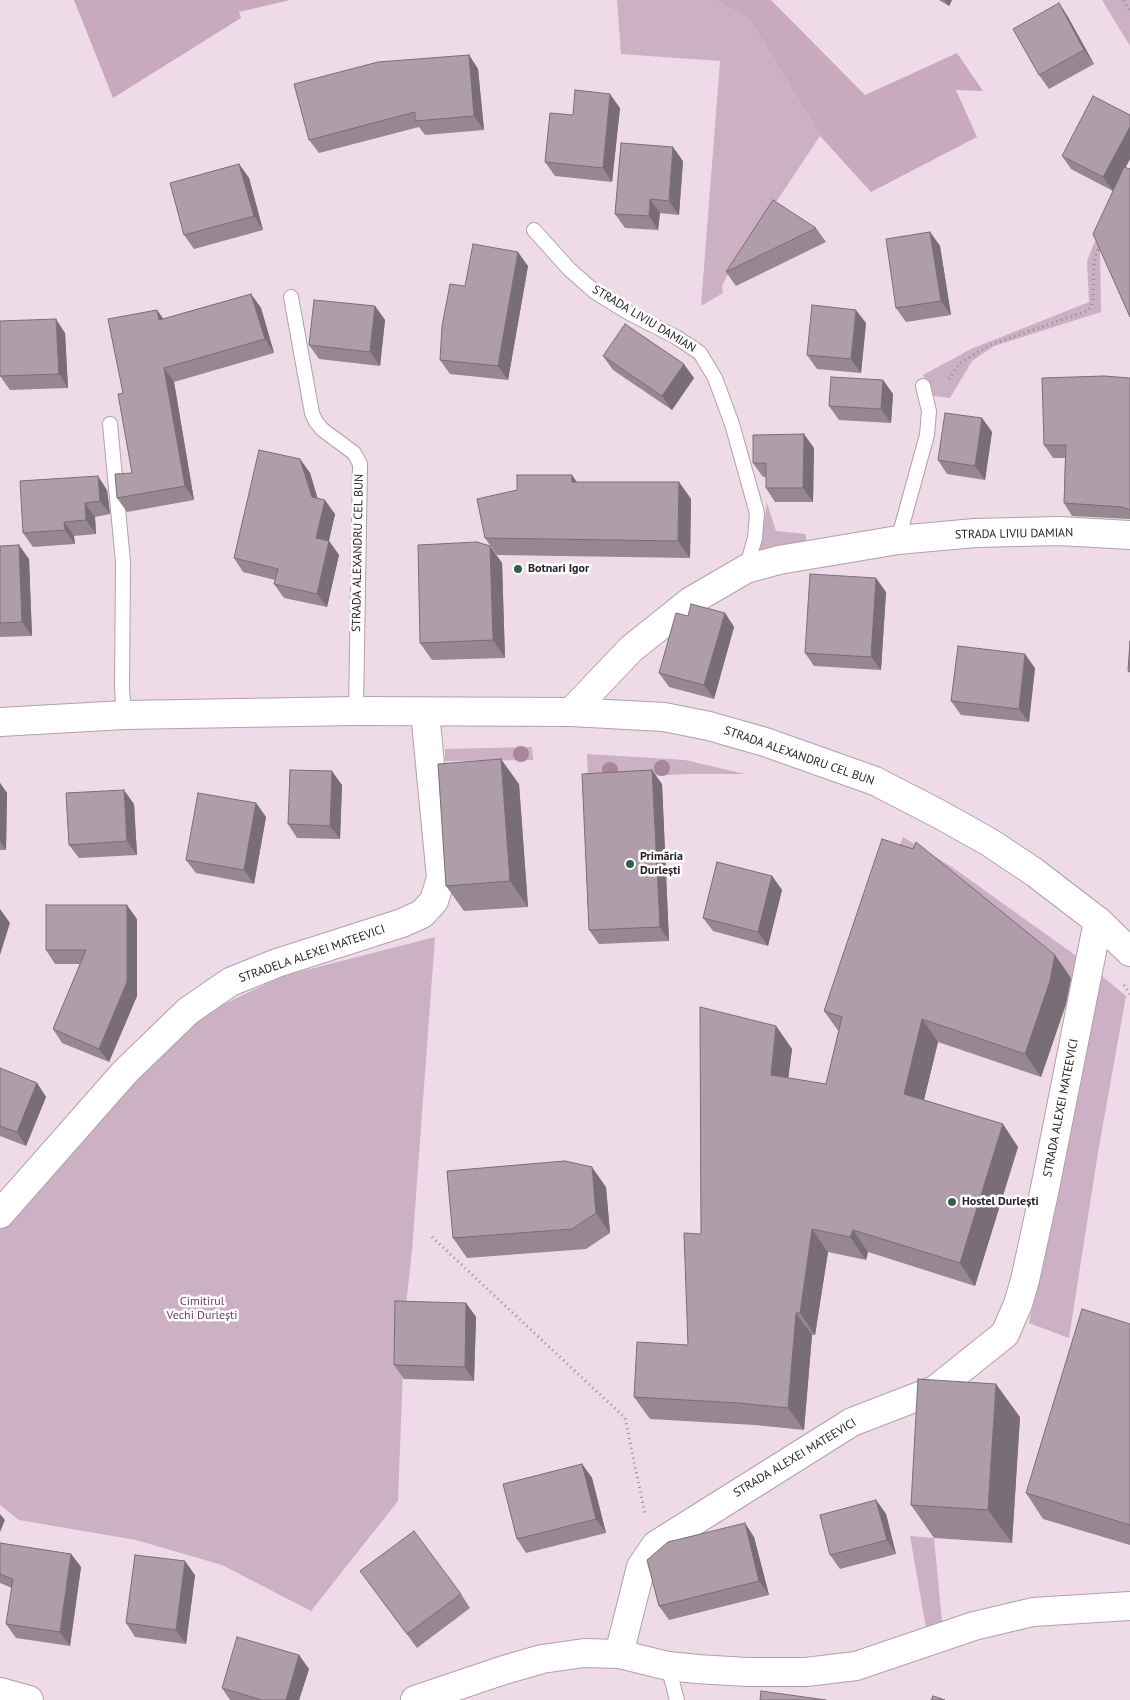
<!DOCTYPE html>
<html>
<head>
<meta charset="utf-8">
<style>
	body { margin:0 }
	canvas { display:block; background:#eedbe7 }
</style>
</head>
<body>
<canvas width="1130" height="1700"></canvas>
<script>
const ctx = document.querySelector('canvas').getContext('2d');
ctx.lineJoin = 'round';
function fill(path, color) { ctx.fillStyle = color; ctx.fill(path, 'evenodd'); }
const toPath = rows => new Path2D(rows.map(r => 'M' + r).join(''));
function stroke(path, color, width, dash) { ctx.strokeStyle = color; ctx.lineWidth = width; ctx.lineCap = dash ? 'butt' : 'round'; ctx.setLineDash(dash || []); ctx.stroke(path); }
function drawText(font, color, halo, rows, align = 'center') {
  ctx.font = font + ' "PT Sans",sans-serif'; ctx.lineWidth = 5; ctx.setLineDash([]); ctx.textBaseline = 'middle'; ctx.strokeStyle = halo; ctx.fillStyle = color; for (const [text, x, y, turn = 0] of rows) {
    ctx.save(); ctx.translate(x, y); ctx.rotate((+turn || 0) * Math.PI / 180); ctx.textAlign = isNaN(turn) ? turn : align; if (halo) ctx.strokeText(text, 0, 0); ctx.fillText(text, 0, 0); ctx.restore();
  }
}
fill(toPath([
	[617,0,715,0,750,20,820,136,727,276,722,286,723,293,701,306,720,61,621,54],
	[1102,0,1130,0,1130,46],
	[1130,170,1100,252,1101,312,994,346,972,361,950,398,932,396,923,375,971,349,1089,302,1087,262,1092,248],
	[767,503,776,531,806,534,806,545,759,556],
	[532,747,533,760,445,761,445,749],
	[587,754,685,760,745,774,688,774,588,779],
	[903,837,952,867,1082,960,1080,985,931,864,898,849],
	[435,937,412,1250,405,1315,398,1501,311,1611,222,1565,136,1540,19,1520,0,1505,0,1230,155,1059,205,1013,283,976],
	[1102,976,1126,996,1098,1152,1069,1338,1029,1323],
	[910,1536,934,1538,942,1622,926,1628]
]), '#ccb0c3');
fill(toPath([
	[74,0,290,0,239,12,241,18,113,98],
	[715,0,771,0,865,95,957,53,983,91,956,90,977,137,871,192,820,136,750,20]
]), '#c9a9be');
const lane = toPath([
	[534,230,569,269,595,292,629,313,676,337,700,353,715,378,732,424,757,513,755,538,746,569],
	[291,297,312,413,316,422,323,430,354,453,360,464,356,711],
	[110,424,123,562,122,688,124,715],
	[898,540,927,435,929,411,923,386],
	[668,1666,677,1700]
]);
const street = toPath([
	[571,712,631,649,691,601,746,569,779,560,898,540,975,533,1059,531,1130,535],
	[0,1214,125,1072,188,1011,230,982,277,963,402,923,422,914,434,901,441,878,425,712],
	[619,1654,641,1567,656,1545,852,1422,935,1390,1005,1334,1018,1304,1025,1280,1045,1188,1098,921],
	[0,1692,29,1700],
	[415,1700,504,1670,542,1659,584,1653,619,1654,668,1666,697,1669,747,1672,806,1672,856,1666,974,1626,1033,1612,1130,1606]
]);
const secondary = toPath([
	[0,722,124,715,356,711,571,712,664,717,709,726,765,742,875,781,939,814,989,842,1034,872,1098,921,1130,952]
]);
stroke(lane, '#b2a0ac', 16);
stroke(street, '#b2a0ac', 30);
stroke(secondary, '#b2a0ac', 30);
stroke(toPath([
	[1124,0,1130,12],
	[949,379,960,363,990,345,1087,311,1091,307,1093,298,1094,262,1100,242],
	[1124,985,1130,994],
	[432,1237,625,1418,645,1514]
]), '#988a93', 3, [1, 4]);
stroke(lane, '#fff', 14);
stroke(street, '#fff', 28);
stroke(secondary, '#fff', 28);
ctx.fillStyle = '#a7869d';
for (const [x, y] of [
	[521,754],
	[662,768],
	[610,770]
]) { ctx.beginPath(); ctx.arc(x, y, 8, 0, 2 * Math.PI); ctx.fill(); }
fill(toPath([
	[939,0,952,0,949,6],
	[1059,3,1068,17,1094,64,1049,89,1039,75],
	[469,55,478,69,484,130,425,135,419,127,319,153,309,140],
	[620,108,612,182,555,176,545,162,573,115],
	[1130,115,1130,159,1113,191,1071,169,1062,156],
	[683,161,679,215,660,213,658,230,625,228,615,214],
	[239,164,249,178,263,230,194,249,184,235],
	[816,228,826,242,736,286,726,272],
	[930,232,940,246,951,315,906,322,896,308],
	[528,266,508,380,450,374,440,360,465,286],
	[251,294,261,308,274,353,174,382,194,500,127,512,117,498,132,473,123,393,157,310,163,319],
	[375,306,385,320,380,366,319,359,309,345],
	[866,323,861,373,817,369,807,355],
	[65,333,68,388,10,390,0,376],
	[603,356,694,378,672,410,613,370],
	[1130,378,1130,519,1072,516,1064,503,1065,458,1053,458,1044,445],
	[883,380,893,394,891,423,839,420,829,406],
	[982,418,992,432,985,480,947,474,938,460],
	[814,448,813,502,775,502,766,488,766,477,763,477,753,463],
	[300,459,310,473,318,499,335,514,329,541,339,555,327,607,284,598,274,584,275,580,243,572,234,558],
	[577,482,679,482,691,499,690,558,497,555,485,538],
	[107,490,110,514,95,517,96,534,74,536,75,544,33,547,23,533],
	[0,546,29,559,32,636,0,637],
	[490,546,502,563,505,658,432,660,420,643],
	[886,592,881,670,814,666,805,653],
	[725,613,734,627,714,699,669,687,659,673,688,616],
	[1035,668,1029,722,961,715,951,701],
	[0,783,7,793,6,850,0,850],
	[519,784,528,907,464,911,446,886],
	[662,784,669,941,599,944,589,930],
	[342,785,340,839,297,838,288,824],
	[256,803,266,817,254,884,196,873,186,860],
	[134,804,137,855,79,858,69,845],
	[772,876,782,890,768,946,713,931,703,918],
	[137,919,137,996,109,1062,62,1043,53,1029,80,964,55,964,46,950],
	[1071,978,1066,1004,1041,1077,938,1042,924,1100,1018,1147,975,1286,868,1252,866,1260,828,1252,815,1335,812,1335,804,1430,755,1425,650,1419,634,1397,688,1345,776,1026,792,1049,788,1078,826,1084,839,1032,824,1011],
	[0,1068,37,1083,46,1097,26,1146,0,1136],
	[606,1187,610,1233,586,1249,467,1258,453,1238],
	[466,1303,476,1317,474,1381,404,1379,394,1365],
	[1130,1324,1130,1545,1043,1519,1026,1493],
	[1020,1417,1012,1543,934,1538,911,1505],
	[582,1464,592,1478,606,1533,526,1553,517,1539],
	[876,1500,886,1514,896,1554,840,1569,830,1555],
	[754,1537,769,1595,669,1620,659,1606],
	[0,1543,71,1554,81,1567,70,1646,16,1638,6,1624,12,1588,0,1583],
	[195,1575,186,1644,135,1637,126,1623],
	[370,1584,461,1594,470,1608,417,1648],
	[299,1655,309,1669,299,1700,230,1700,222,1688]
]), '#968791');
fill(toPath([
	[944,0,952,0,949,6],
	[1059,3,1068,17,1094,64,1084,50],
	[469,55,478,69,484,130,474,116],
	[610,94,620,108,612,182,603,168],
	[1130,127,1130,159,1113,191,1103,177],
	[673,147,683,161,679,215,669,201],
	[239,164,249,178,263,230,254,216],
	[650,199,660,213,658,230,649,216],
	[930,232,940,246,951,315,941,301],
	[518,252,528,266,508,380,498,366],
	[251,294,261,308,274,353,265,339],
	[375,306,385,320,380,366,370,352],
	[157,310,167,324,159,320],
	[856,310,866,323,861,373,851,359],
	[56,319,65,333,68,388,59,374],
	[684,364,694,378,672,410,662,396],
	[164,368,174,382,194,500,185,486],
	[883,380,893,394,891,423,881,409],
	[982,418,992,432,985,480,975,466],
	[804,434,814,448,813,502,803,488],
	[300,459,310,473,321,511,312,497],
	[572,475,584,492,572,482],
	[98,476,107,490,110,514,100,501],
	[679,482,691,499,690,558,678,541],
	[325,500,335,514,326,552,316,538],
	[85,503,95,517,96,534,86,520],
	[64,522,74,536,75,544,65,530],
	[329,541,339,555,327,607,317,594],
	[19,545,29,559,32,636,22,622],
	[490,546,502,563,505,658,493,640],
	[876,578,886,592,881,670,871,657],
	[725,613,734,627,714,699,704,685],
	[1025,654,1035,668,1029,722,1019,709],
	[501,759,519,784,528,907,510,881],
	[652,770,662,784,669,941,660,927],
	[332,771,342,785,340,839,330,826],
	[0,783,7,793,6,850,0,841],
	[124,790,134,804,137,855,127,841],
	[256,803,266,817,254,884,244,870],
	[772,876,782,890,768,946,758,932],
	[127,905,137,919,137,996,109,1062,99,1049],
	[0,909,10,923,0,955],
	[1055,955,1071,978,1066,1004,1041,1077,1025,1054],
	[922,1019,938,1042,920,1116,904,1094],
	[776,1026,792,1049,786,1097,771,1075],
	[37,1083,46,1097,26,1146,17,1132],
	[1003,1124,1018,1147,975,1286,960,1263],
	[592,1167,606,1187,610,1233,596,1213],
	[812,1229,828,1252,815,1335,800,1313],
	[853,1230,868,1252,866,1260,850,1237],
	[466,1303,476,1317,474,1381,465,1367],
	[796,1313,812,1335,804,1430,788,1408],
	[996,1384,1020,1417,1012,1543,988,1510],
	[582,1464,592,1478,606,1533,596,1519],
	[876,1500,886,1514,896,1554,887,1540],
	[0,1514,5,1520,0,1532],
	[745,1523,754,1537,769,1595,759,1581],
	[71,1554,81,1567,70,1646,60,1632],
	[185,1561,195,1575,186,1644,176,1630],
	[299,1655,309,1669,299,1700,286,1700]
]), '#7a6e76');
const building = toPath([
	[1059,3,1084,50,1039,75,1013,29,1059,3],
	[469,55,474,116,415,121,415,112,309,140,294,84,378,62,469,55],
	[575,90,610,94,603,168,545,162,550,113,573,115,575,90],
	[1093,96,1130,115,1130,127,1103,177,1062,156,1093,96],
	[621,143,673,147,669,201,650,199,649,216,615,214,621,143],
	[239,164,254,216,184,235,170,183,239,164],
	[1124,167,1130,169,1130,317,1093,234,1124,167],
	[773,200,816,228,726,272,773,200],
	[930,232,941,301,896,308,886,239,930,232],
	[473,244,518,252,498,366,440,360,442,326,450,284,465,286,473,244],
	[251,294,265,339,164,368,185,486,117,498,115,474,132,473,118,394,123,393,108,319,157,310,159,320,251,294],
	[314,300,375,306,370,352,309,345,314,300],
	[812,305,856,310,851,359,807,355,812,305],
	[56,319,59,374,0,376,0,321,56,319],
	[625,324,684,364,662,396,603,356,625,324],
	[1104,376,1130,378,1130,510,1122,507,1064,503,1066,445,1044,445,1042,378,1104,376],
	[831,377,883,380,881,409,829,406,831,377],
	[945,413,982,418,975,466,938,460,945,413],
	[804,434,803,488,766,488,766,463,753,463,753,435,804,434],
	[259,450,300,459,312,497,325,500,316,538,329,541,317,594,274,584,278,569,234,558,259,450],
	[517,475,572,475,572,482,679,482,678,541,485,538,477,499,517,490,517,475],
	[98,476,100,501,85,503,86,520,64,522,65,530,23,533,20,481,98,476],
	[477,542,490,546,493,640,420,643,418,545,477,542],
	[19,545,22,622,0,623,0,546,19,545],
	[810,574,876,578,871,657,805,653,810,574],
	[691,604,725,613,704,685,659,673,676,613,688,616,691,604],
	[1130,641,1130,672,1128,671,1130,641],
	[958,646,1025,654,1019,709,951,701,958,646],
	[501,759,510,881,446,886,438,764,501,759],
	[290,770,332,771,330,826,288,824,290,770],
	[652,770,660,927,589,930,582,774,652,770],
	[124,790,127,841,69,845,66,793,124,790],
	[198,793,256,803,244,870,186,860,198,793],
	[882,839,913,849,916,842,1055,955,1050,981,1025,1054,922,1019,904,1094,1003,1124,960,1263,853,1230,850,1237,812,1229,800,1313,796,1313,788,1408,739,1403,634,1397,637,1342,688,1345,684,1233,701,1234,700,1007,776,1026,771,1075,826,1084,842,1017,824,1011,882,839],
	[717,862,772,876,758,932,703,918,717,862],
	[46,905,127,905,127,982,99,1049,53,1029,86,950,46,950,46,905],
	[0,1068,37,1083,17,1132,0,1126,0,1068],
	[565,1161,592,1167,596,1213,572,1229,453,1238,447,1171,565,1161],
	[395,1301,466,1303,465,1367,394,1365,395,1301],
	[1082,1309,1130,1324,1130,1525,1026,1493,1082,1309],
	[918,1379,996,1384,988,1510,911,1505,918,1379],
	[582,1464,596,1519,517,1539,503,1484,582,1464],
	[876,1500,887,1540,830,1555,820,1515,876,1500],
	[745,1523,759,1581,659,1606,647,1560,668,1542,745,1523],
	[414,1531,461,1594,407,1634,360,1571,414,1531],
	[0,1543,71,1554,60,1632,6,1624,13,1579,0,1574,0,1543],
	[135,1555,185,1561,176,1630,126,1623,135,1555],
	[237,1637,299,1655,286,1700,262,1700,222,1688,237,1637],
	[761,1691,826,1700,760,1700,761,1691],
	[933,1696,945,1700,931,1700,933,1696]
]);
fill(building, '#af9da9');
stroke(building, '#7a6e76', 1);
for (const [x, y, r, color] of [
	[518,569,5,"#2f644a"],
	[630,864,5,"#2f644a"],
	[952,1202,5,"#2f644a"]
]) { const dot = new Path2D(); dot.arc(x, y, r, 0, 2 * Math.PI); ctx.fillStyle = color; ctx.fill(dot); stroke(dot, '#fff', 2); }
drawText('12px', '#292227', '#fff', [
	["STRADA LIVIU DAMIAN",644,319,31],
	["STRADA LIVIU DAMIAN",1014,534,-1],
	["STRADA ALEXANDRU CEL BUN",358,553,-89],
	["STRADA ALEXANDRU CEL BUN",799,756,19],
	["STRADELA ALEXEI MATEEVICI",312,954,-19],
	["STRADA ALEXEI MATEEVICI",1061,1108,-79],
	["STRADA ALEXEI MATEEVICI",795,1458,-31]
]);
drawText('bold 12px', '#292227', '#fff', [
	["Botnari Igor",528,569],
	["Primăria",640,857],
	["Durlești",640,871],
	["Hostel Durlești",962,1202]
], 'left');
drawText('12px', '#6d4060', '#fff', [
	["Cimitirul",202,1302],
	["Vechi Durlești",202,1316]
]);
</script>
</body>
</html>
